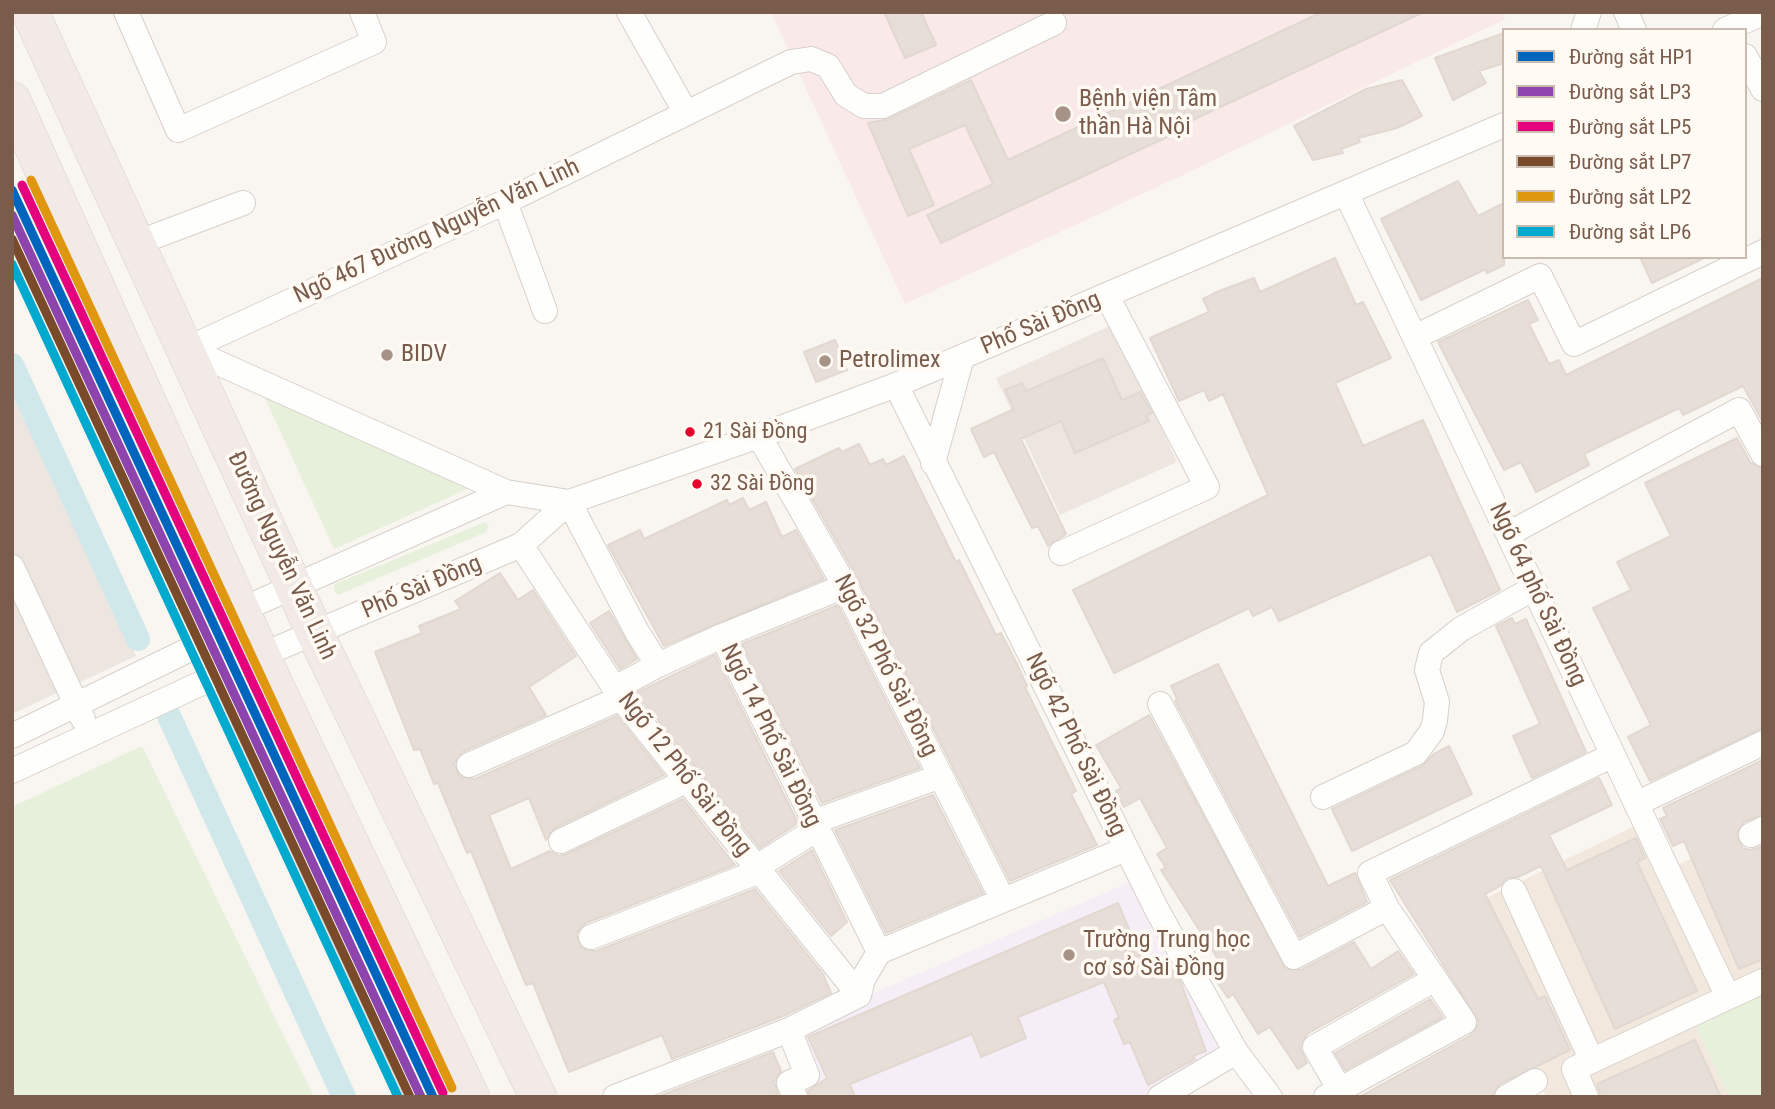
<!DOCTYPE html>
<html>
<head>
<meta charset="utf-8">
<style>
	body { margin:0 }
	#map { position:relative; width:1775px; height:1109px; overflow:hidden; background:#f9f5f0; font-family:"Roboto Condensed",sans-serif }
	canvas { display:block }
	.frame { position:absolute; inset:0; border:14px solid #7a5c4d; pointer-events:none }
	.legend { position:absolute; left:1502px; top:28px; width:245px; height:231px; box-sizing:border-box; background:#fffaf3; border:2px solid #cabbb1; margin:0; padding:9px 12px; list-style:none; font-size:21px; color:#7a5c4d }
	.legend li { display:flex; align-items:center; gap:14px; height:35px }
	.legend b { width:35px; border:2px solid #cabbb1 }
</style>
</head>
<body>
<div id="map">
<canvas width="1775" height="1109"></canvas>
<div class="frame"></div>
<ul class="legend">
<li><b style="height:9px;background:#0065bd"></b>Đường sắt HP1</li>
<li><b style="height:9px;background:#8e44ad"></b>Đường sắt LP3</li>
<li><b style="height:9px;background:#e5007d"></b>Đường sắt LP5</li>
<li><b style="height:9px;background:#7a4b2a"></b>Đường sắt LP7</li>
<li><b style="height:9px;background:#de970f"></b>Đường sắt LP2</li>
<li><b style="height:9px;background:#00a9ce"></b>Đường sắt LP6</li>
</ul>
</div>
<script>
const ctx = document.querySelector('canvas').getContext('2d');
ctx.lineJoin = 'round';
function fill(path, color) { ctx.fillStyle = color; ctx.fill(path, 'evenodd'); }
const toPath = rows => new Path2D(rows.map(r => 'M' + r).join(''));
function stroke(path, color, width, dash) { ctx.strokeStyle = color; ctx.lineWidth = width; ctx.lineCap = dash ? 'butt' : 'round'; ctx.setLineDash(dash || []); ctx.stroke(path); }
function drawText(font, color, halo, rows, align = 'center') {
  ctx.font = font + ' "Roboto Condensed",sans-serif'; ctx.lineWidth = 7; ctx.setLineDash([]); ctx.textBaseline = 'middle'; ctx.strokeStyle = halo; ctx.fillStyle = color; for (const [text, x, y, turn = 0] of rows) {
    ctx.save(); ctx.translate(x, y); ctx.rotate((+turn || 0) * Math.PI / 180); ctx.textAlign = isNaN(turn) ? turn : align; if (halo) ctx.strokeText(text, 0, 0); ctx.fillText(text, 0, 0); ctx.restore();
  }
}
fill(toPath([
	[1643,822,1667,870,1708,851,1763,916,1763,1097,1547,1097,1433,924]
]), '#f2e8de');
fill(toPath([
	[1114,324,1177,462,1060,515,996,378],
	[12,390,136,656,12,714]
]), '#ede5e0');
fill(toPath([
	[1137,879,1223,1052,1144,1097,795,1097,807,1075,789,1030]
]), '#f6eef6');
fill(toPath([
	[771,12,1502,12,1505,19,1187,173,905,304]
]), '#fae9e9');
fill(toPath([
	[259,385,472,487,334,549],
	[485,522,489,526,486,532,338,595,334,591,335,584],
	[142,746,314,1097,12,1097,12,807],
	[1763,994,1763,1097,1729,1097,1696,1026]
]), '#e7f0db');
stroke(toPath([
	[12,365,138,639],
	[169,716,344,1097]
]), '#d0e8ea', 24);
const building = toPath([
	[884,12,921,12,936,45,905,58,884,12],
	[1322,12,1424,12,1184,124,1186,128,941,243,927,215,993,184,965,125,909,149,934,205,908,216,868,123,889,119,971,80,1008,160,1322,12],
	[1504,33,1504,63,1479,71,1486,83,1453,100,1435,58,1504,33],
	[1402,80,1422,116,1397,128,1358,138,1360,142,1341,149,1343,153,1313,160,1294,126,1366,89,1402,80],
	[1458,181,1478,216,1504,203,1504,265,1487,273,1486,269,1421,300,1381,219,1458,181],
	[1640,257,1706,257,1652,283,1640,257],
	[1335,258,1356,305,1363,302,1391,358,1335,383,1363,446,1423,420,1500,590,1457,612,1431,554,1279,621,1272,607,1253,616,1249,608,1114,673,1073,590,1268,495,1223,394,1209,401,1204,390,1179,401,1150,338,1209,312,1203,299,1219,291,1254,278,1260,292,1335,258],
	[1763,278,1763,422,1743,386,1683,415,1679,408,1584,454,1589,465,1536,492,1521,462,1504,470,1438,342,1528,300,1538,320,1529,324,1549,364,1559,360,1566,375,1763,278],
	[835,340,847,370,816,382,804,352,835,340],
	[1103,358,1122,400,1140,392,1152,413,1146,415,1149,421,1075,453,1061,421,1021,439,1066,534,1048,546,1038,526,1032,528,994,452,984,457,971,429,1014,409,1005,390,1022,383,1026,391,1103,358],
	[1737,438,1750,462,1763,469,1763,728,1650,781,1628,737,1651,725,1593,608,1631,590,1617,562,1671,536,1645,483,1737,438],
	[859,444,870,465,883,459,886,465,904,456,956,562,959,560,996,635,1001,633,1016,662,1027,686,1025,687,1076,791,1071,794,1097,845,1010,881,858,579,795,469,839,448,842,452,859,444],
	[743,498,749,510,766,502,782,537,796,530,824,579,664,646,608,545,640,530,644,539,727,500,729,505,743,498],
	[500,573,518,600,533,590,576,656,529,687,546,715,462,752,454,763,460,777,475,779,617,716,664,775,555,828,546,840,529,798,489,815,511,869,550,851,559,856,567,854,683,799,735,865,586,923,576,934,581,948,596,951,755,889,823,974,831,993,783,1016,672,1059,662,1035,569,1072,533,983,526,985,471,851,467,853,438,783,434,784,420,749,414,750,375,652,422,633,419,626,461,609,455,601,500,573],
	[838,605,920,768,822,803,742,644,838,605],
	[609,611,637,659,620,669,590,623,609,611],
	[1512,618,1515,624,1526,619,1586,752,1532,778,1513,736,1540,724,1496,626,1512,618],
	[715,655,798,823,760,848,636,693,715,655],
	[1218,664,1328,886,1355,873,1367,902,1300,937,1175,701,1177,699,1171,686,1218,664],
	[1149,715,1286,969,1301,970,1354,942,1371,969,1398,951,1414,974,1307,1034,1300,1048,1307,1063,1298,1069,1270,1027,1258,1034,1233,994,1228,998,1210,971,1221,964,1161,870,1166,868,1157,854,1167,848,1140,798,1124,807,1116,791,1121,788,1096,745,1149,715],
	[1449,746,1472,794,1352,851,1332,809,1422,766,1434,754,1449,746],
	[1763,760,1763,814,1744,822,1736,835,1743,848,1751,850,1763,846,1763,959,1739,969,1684,841,1673,846,1660,819,1667,816,1663,808,1763,760],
	[1599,778,1612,805,1549,835,1567,870,1636,838,1645,858,1637,862,1697,991,1615,1029,1541,866,1518,877,1507,878,1500,886,1485,894,1538,999,1545,996,1570,1050,1500,1084,1492,1097,1359,1097,1471,1035,1479,1022,1390,880,1599,778],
	[933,795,983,893,886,933,835,830,933,795],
	[812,850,847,922,831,936,779,871,812,850],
	[1118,903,1145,967,1167,959,1181,983,1206,1051,1193,1056,1195,1059,1148,1085,1130,1042,1124,1044,1114,1020,1119,1018,1104,982,1018,1017,1026,1038,981,1057,972,1034,850,1084,855,1097,810,1097,808,1091,827,1078,808,1037,1118,903],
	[1430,999,1443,1017,1345,1070,1335,1053,1430,999],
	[1695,1040,1721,1097,1601,1097,1597,1084,1695,1040],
	[773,1052,781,1071,774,1082,779,1097,657,1097,773,1052]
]);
fill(building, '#e6ded7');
stroke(building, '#e2d8d2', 2);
const minor = toPath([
	[126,12,178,130,374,42,362,12],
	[629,12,686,113],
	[1626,12,1634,30],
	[1583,30,1589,12],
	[1725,30,1763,13],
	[1745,56,1763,89],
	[1346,193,1728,997],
	[505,202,545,311],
	[137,243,243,203],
	[1415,337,1540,276,1574,344,1763,252],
	[187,349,505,202,791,62,811,59,828,66,846,95,864,106,883,106,1054,23],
	[187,349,506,492],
	[896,385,1157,910,1236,1052,1270,1097],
	[759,436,845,586,1003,900],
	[933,463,962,357],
	[569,502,637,632,658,665,722,636,879,952],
	[1508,534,1739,410,1763,454],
	[521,545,621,698,859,995],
	[1061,553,1207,487,1107,296],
	[12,567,83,719],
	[722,636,845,586],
	[222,673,418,1097],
	[615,688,658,665],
	[1160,704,1294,957,1387,908],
	[12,736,219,635,241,610,506,492,569,502],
	[469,765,621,698],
	[12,771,262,655,521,545,569,502,759,436,896,385,1504,125],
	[1323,797,1416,753,1432,731,1435,720,1437,702,1427,670,1431,653,1461,629,1534,588],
	[1636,804,1763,743],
	[813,822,941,776],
	[1751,835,1763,829],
	[561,841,686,781],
	[757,867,817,829],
	[1514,891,1592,1061],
	[591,937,760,871],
	[789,1030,807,1075,789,1083,795,1097],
	[615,1097,789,1030,859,995,863,979,879,952,1126,849],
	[1160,1097,1236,1052],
	[1326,1097,1464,1022,1387,908,1370,873,1613,755],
	[1344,1097,1315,1047,1435,979],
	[1507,1097,1535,1081],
	[1586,1097,1574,1069,1763,981]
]);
const highway = toPath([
	[30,12,315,633,538,1097],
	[12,100,272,679,471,1097]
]);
stroke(minor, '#d7d1cb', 26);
stroke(highway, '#dad1cc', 38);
stroke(minor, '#fefefd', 24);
stroke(highway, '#f2eae7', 37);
stroke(toPath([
	[12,190,433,1097]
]), '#0065bd', 9);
stroke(toPath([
	[12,215,421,1097]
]), '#8e44ad', 9);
stroke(toPath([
	[22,185,443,1093]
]), '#e5007d', 9);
stroke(toPath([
	[12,239,410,1097]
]), '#7a4b2a', 9);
stroke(toPath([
	[31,180,452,1088]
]), '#de970f', 9);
stroke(toPath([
	[12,264,398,1097]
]), '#00a9ce', 9);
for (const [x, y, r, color] of [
	[1063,114,9,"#a69286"],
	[387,355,7,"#a69286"],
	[825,361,7,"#a69286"],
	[690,432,6,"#e4002b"],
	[697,484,6,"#e4002b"],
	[1069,955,7,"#a69286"]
]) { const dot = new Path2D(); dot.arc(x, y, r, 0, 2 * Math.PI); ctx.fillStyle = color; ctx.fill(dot); stroke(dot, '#fffaf3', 2.5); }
drawText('22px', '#7a5c4d', '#fffaf3', [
	["21 Sài Đồng",703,432],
	["32 Sài Đồng",710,484]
], 'left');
drawText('24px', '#7a5c4d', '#fffaf3', [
	["Bệnh viện Tâm",1079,100],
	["thần Hà Nội",1079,128],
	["BIDV",401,355],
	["Petrolimex",839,361],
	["Trường Trung học",1083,941],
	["cơ sở Sài Đồng",1083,969]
], 'left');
drawText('24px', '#7a5c4d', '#fffaf3', [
	["Ngõ 467 Đường Nguyễn Văn Linh",437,232,-25],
	["Phố Sài Đồng",1041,324,-23],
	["Đường Nguyễn Văn Linh",281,556,65],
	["Phố Sài Đồng",422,588,-23],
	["Ngõ 64 phố Sài Đồng",1537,595,65],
	["Ngõ 32 Phố Sài Đồng",885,666,63],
	["Ngõ 14 Phố Sài Đồng",770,736,64],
	["Ngõ 42 Phố Sài Đồng",1075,745,64],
	["Ngõ 12 Phố Sài Đồng",684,775,52]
]);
</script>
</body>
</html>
